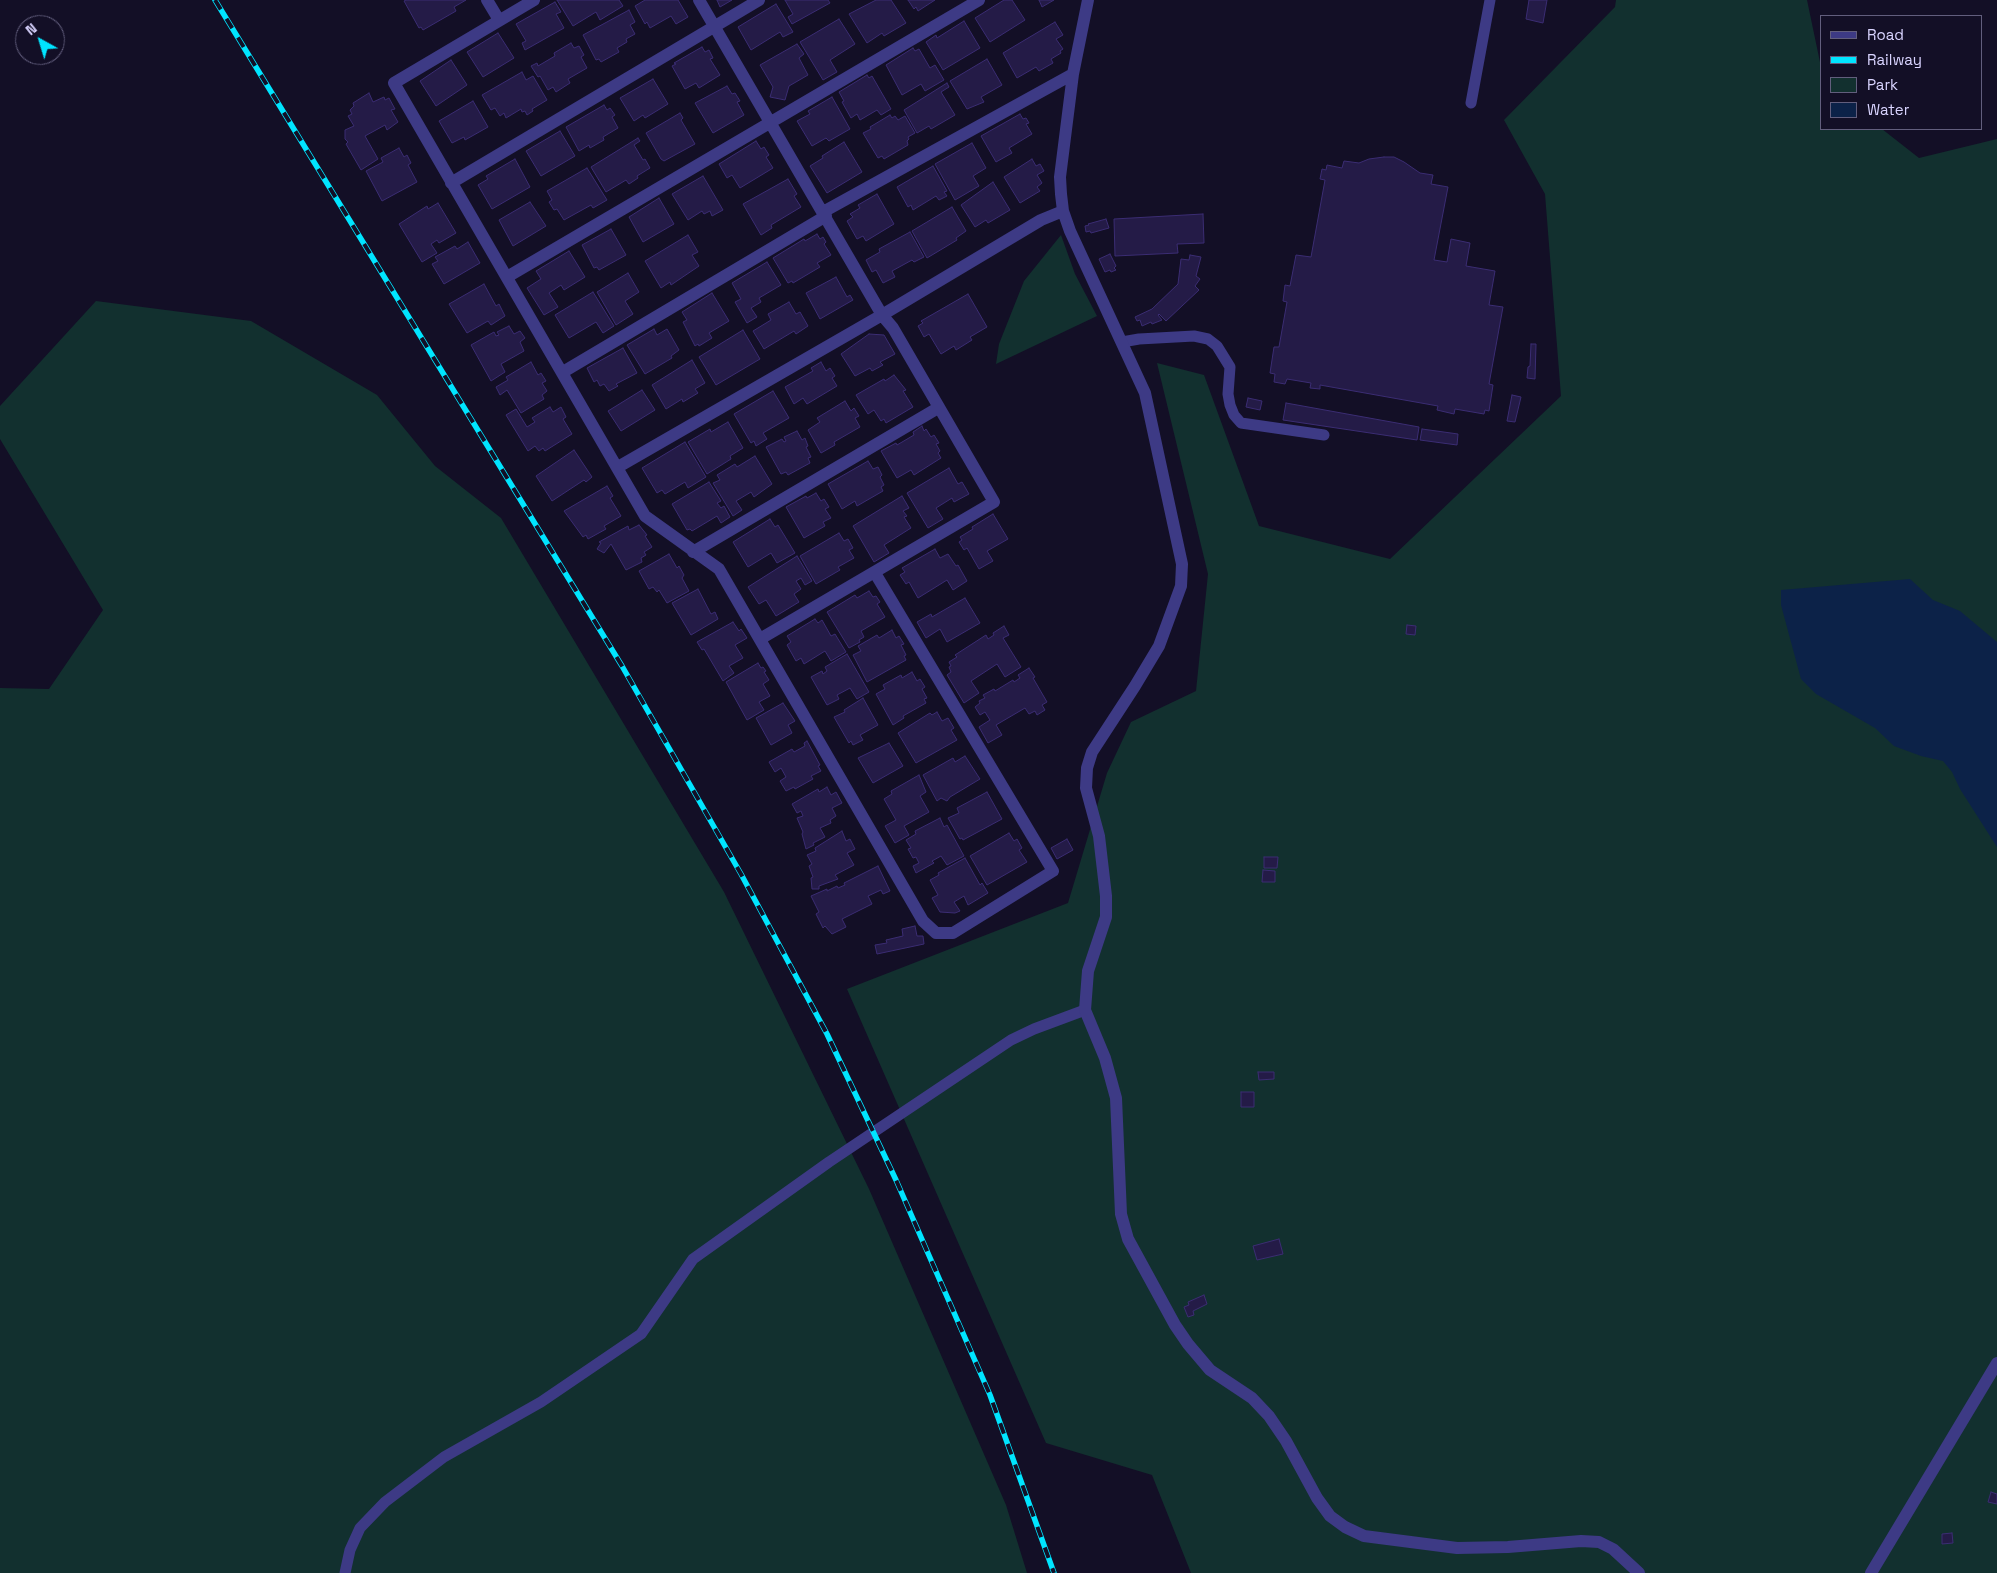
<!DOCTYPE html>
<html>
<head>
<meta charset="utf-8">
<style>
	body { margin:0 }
	#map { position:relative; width:1997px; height:1573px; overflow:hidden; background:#130f26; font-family:"Space Grotesk",sans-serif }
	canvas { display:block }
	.legend { position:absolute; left:1820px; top:15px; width:162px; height:115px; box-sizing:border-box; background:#130f26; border:1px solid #625e7d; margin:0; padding:6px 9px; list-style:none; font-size:15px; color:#d9d4ff }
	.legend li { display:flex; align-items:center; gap:10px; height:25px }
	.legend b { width:25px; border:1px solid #625e7d }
	.north { position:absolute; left:15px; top:15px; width:50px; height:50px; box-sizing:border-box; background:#130f26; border:1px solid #625e7d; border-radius:50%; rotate:321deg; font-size:14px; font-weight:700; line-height:20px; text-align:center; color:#d9d4ff }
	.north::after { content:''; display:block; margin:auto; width:18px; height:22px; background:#00e5ff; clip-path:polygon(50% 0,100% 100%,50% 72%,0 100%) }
</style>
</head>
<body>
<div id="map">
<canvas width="1997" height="1573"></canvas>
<ul class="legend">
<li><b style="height:6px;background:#3d3a85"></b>Road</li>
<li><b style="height:6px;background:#00e5ff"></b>Railway</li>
<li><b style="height:14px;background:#12302f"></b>Park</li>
<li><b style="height:14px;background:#0c2248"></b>Water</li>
</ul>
<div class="north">N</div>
</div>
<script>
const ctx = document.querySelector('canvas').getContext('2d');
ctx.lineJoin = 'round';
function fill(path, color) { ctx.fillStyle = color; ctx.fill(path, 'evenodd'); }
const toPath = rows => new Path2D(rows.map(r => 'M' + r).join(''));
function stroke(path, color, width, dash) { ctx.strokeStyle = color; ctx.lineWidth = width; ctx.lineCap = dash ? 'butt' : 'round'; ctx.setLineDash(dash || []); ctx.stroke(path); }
fill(toPath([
	[1616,0,1807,0,1821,67,1821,129,1882,129,1919,158,1997,139,1997,1573,1191,1573,1152,1475,1046,1443,847,989,1068,903,1107,773,1131,722,1196,691,1208,574,1157,363,1204,375,1259,526,1390,559,1561,396,1545,194,1504,120,1615,7],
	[1061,235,1075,274,1097,316,996,364,999,344,1024,281],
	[96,301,251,321,377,395,435,466,501,518,724,892,869,1189,1006,1505,1027,1573,0,1573,0,688,49,689,103,610,0,439,0,406]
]), '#12302f');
fill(toPath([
	[1910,579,1933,600,1960,611,1997,642,1997,847,1960,789,1952,772,1943,761,1921,756,1894,746,1875,728,1816,694,1801,679,1781,605,1781,590]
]), '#0c2248');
const building = toPath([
	[406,0,466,0,454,7,456,11,423,30,421,27,419,28,404,1,406,0],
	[557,0,619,0,623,6,600,20,596,12,573,26,557,0],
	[645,0,678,0,688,17,676,24,671,16,650,28,647,22,645,24,635,6,645,0],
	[717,0,732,0,720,7,717,0],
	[785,0,828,0,830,3,792,24,788,17,793,14,785,0],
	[876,0,891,0,906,23,884,36,882,33,867,43,849,14,876,0],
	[908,0,935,0,918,11,916,7,914,9,908,0],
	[1004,0,1012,0,1025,20,990,42,975,18,1004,0],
	[1039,0,1054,0,1042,7,1039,0],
	[1529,0,1547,0,1543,23,1526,19,1529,0],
	[555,2,561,12,556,14,564,28,525,50,522,43,526,41,516,24,555,2],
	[776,4,793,32,783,37,780,32,751,50,738,27,776,4],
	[629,10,635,22,630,25,635,34,626,39,627,42,617,48,619,52,601,62,599,59,596,60,583,35,629,10],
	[839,19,855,44,830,60,837,72,823,80,800,42,839,19],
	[964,21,980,48,943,70,926,42,936,35,937,38,964,21],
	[1055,22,1063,35,1056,39,1063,49,1060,51,1061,53,1051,59,1053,63,1039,71,1036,67,1017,78,1003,53,1055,22],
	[498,33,514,58,483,77,467,52,498,33],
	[571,43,574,48,579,46,584,55,581,57,587,68,568,79,570,83,556,92,553,87,548,90,540,76,538,77,531,66,537,63,538,66,555,56,554,53,571,43],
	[797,44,804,54,799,58,808,75,789,86,785,100,770,97,773,87,760,65,797,44],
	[702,47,705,52,709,50,713,58,710,59,720,75,699,88,696,83,685,89,672,66,676,64,674,63,702,47],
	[913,48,915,51,919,49,930,68,935,65,944,80,925,91,921,84,902,95,886,65,913,48],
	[987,59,1002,85,981,97,984,102,967,109,950,81,987,59],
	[451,60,467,85,436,106,420,81,451,60],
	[522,72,526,80,533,76,547,100,532,109,533,111,527,115,525,111,522,112,521,109,506,118,504,113,500,116,495,108,491,110,482,95,522,72],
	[867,75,869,78,872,76,891,109,881,115,877,110,860,120,857,114,851,118,842,102,844,101,839,92,867,75],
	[653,79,668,104,645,118,643,115,634,121,620,98,653,79],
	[947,83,949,87,941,92,955,115,931,129,929,126,917,133,904,110,947,83],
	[727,86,732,94,735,93,740,101,737,102,744,115,713,133,695,103,727,86],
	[369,93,373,102,384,97,385,100,389,98,395,109,391,110,398,122,387,130,385,125,365,136,378,159,361,170,346,144,348,142,345,139,345,130,354,126,348,116,352,114,350,110,354,106,353,103,369,93],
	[832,97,850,129,829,141,826,138,812,146,797,121,810,114,808,111,832,97],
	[473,101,488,127,465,140,464,137,452,143,439,121,473,101],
	[604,105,607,110,610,108,615,115,612,117,618,128,603,137,604,140,590,148,589,145,579,151,566,127,604,105],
	[680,113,683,118,681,120,695,144,664,161,661,159,646,133,680,113],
	[1020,114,1023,119,1026,118,1029,123,1026,124,1032,134,1009,148,1012,153,996,162,981,136,1020,114],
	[890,115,892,118,895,116,898,120,905,116,915,133,908,137,909,139,907,141,908,145,884,159,882,156,878,158,863,133,871,129,870,127,890,115],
	[560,131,575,156,541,176,526,151,560,131],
	[638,138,640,141,634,145,643,160,645,159,650,168,637,176,638,178,629,184,626,180,606,192,591,167,638,138],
	[756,141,761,149,764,147,769,155,766,157,773,168,740,188,732,175,727,178,719,164,756,141],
	[844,142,862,172,827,193,810,166,823,158,822,156,844,142],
	[972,143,986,168,973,176,979,186,955,200,935,164,972,143],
	[399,148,404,157,407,155,411,163,408,165,417,182,382,201,366,171,383,162,381,158,399,148],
	[1384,157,1394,157,1404,162,1420,173,1433,175,1431,184,1448,187,1434,260,1447,262,1451,239,1470,243,1466,266,1495,271,1489,305,1503,307,1489,384,1493,385,1489,411,1485,410,1484,414,1455,409,1454,414,1437,410,1438,406,1320,385,1320,389,1310,388,1311,383,1287,379,1285,384,1274,382,1275,374,1270,373,1274,347,1279,347,1287,302,1283,301,1285,285,1290,286,1296,255,1311,257,1325,180,1320,179,1322,169,1326,170,1327,165,1342,168,1344,161,1359,163,1369,159,1384,157],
	[515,159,530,187,492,209,478,185,488,179,486,176,515,159],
	[1032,159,1036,166,1040,164,1044,171,1037,175,1042,183,1037,187,1040,191,1020,203,1004,177,1032,159],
	[933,166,947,191,944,192,947,196,939,200,936,196,913,210,911,205,908,207,897,187,933,166],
	[587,168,607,200,593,208,591,205,564,220,557,209,554,210,549,202,552,200,547,191,587,168],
	[703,176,723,210,712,216,710,211,704,214,702,211,688,220,672,194,703,176],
	[788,179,797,194,794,196,801,207,771,225,772,228,761,235,743,204,788,179],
	[993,182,1010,210,988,223,986,220,975,227,961,205,993,182],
	[877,194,894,224,866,241,863,236,857,239,847,221,853,217,850,214,860,208,858,205,877,194],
	[659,198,674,224,643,242,629,217,659,198],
	[530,202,546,226,513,246,499,220,530,202],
	[438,203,456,233,439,243,437,240,431,244,437,253,422,262,399,224,427,206,428,209,438,203],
	[952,207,966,231,956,238,957,240,927,258,912,231,952,207],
	[1203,214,1204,243,1177,244,1178,253,1115,256,1114,219,1203,214],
	[1106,219,1109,228,1091,233,1090,231,1086,232,1085,226,1089,225,1088,224,1106,219],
	[611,229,626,255,599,270,597,267,594,268,582,245,611,229],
	[910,232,924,257,914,262,912,260,892,271,895,277,883,283,876,270,872,272,866,260,880,252,879,249,910,232],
	[817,234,820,239,823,237,826,242,824,244,831,255,817,263,820,267,793,283,792,281,788,283,773,258,804,239,805,241,817,234],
	[688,235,698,252,692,255,699,266,671,285,670,282,661,288,645,261,688,235],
	[468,242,480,263,444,284,432,264,438,261,435,257,455,246,457,249,468,242],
	[569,251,585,277,564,290,561,285,549,293,558,307,544,315,527,288,541,279,536,271,569,251],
	[1110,254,1116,266,1114,268,1116,270,1111,272,1110,270,1105,272,1099,259,1110,254],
	[1190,255,1201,257,1196,276,1200,279,1195,286,1199,290,1166,321,1159,314,1158,315,1162,320,1152,324,1151,322,1142,326,1140,320,1137,321,1135,317,1152,309,1178,284,1181,259,1189,260,1190,255],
	[767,262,781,285,759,298,761,302,751,308,757,317,747,323,735,302,741,299,732,283,767,262],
	[628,273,639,292,625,301,633,314,616,325,597,292,628,273],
	[836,277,847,297,850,295,853,300,820,319,806,293,836,277],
	[484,284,496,306,499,304,505,316,491,325,488,321,467,333,449,304,484,284],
	[593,292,614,326,603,333,596,322,569,338,555,315,593,292],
	[712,293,729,321,709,333,712,338,699,346,698,344,695,346,683,322,687,320,682,312,712,293],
	[968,294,987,327,970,337,972,340,956,350,954,346,941,354,929,334,924,337,918,326,923,323,921,321,968,294],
	[789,302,796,314,800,312,808,326,796,334,794,331,764,349,753,331,771,320,768,314,789,302],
	[509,326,514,334,520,331,525,338,520,342,524,351,501,364,505,372,491,381,471,345,494,332,496,336,499,335,497,332,509,326],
	[654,329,657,335,667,329,679,350,671,356,672,358,645,374,627,345,654,329],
	[743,330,760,359,716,385,699,357,743,330],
	[869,334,884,335,895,354,880,362,883,365,872,371,870,368,855,376,841,354,869,334],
	[1531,344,1536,344,1535,379,1527,378,1528,367,1530,366,1531,344],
	[623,348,637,373,616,384,618,386,609,391,604,384,600,386,597,380,594,382,587,368,623,348],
	[692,360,705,383,695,389,698,393,683,402,682,399,666,409,652,385,692,360],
	[531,362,538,375,541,373,546,381,542,383,547,391,542,395,544,399,521,413,507,390,500,395,496,387,508,380,506,377,531,362],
	[821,362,826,371,830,368,835,376,832,378,837,386,807,404,803,398,794,404,785,387,813,371,811,368,821,362],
	[894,375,906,390,903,391,913,407,886,423,884,419,881,421,874,410,868,414,856,395,884,379,885,381,894,375],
	[642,390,655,410,621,431,608,411,642,390],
	[773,391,789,418,763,433,767,439,756,446,754,441,751,443,734,414,773,391],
	[1512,395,1521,397,1515,422,1507,421,1512,395],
	[1248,398,1262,401,1260,410,1246,407,1248,398],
	[845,401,851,411,854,408,859,416,855,418,860,427,834,442,835,445,821,453,808,430,820,422,817,418,845,401],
	[1286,403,1419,427,1417,440,1283,420,1286,403],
	[550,407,553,412,561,407,566,417,563,419,572,434,545,451,543,448,539,451,535,446,528,451,506,415,516,409,527,427,535,422,532,418,550,407],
	[728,422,743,448,730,456,731,459,707,474,688,442,710,429,711,432,728,422],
	[922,426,924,431,926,429,931,437,934,435,939,443,936,444,940,451,938,453,941,458,914,475,911,470,897,478,881,451,896,443,897,445,914,435,913,432,922,426],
	[1422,429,1458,434,1457,445,1420,440,1422,429],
	[797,431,802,440,805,438,808,446,806,447,811,457,808,458,810,463,788,475,786,472,781,474,766,447,782,439,784,442,786,441,784,437,797,431],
	[685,442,706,477,688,488,685,482,665,494,662,490,657,493,642,468,685,442],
	[574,450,592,477,586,482,584,480,552,501,536,476,574,450],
	[755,456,772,484,754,497,751,492,736,501,742,510,733,516,713,483,720,480,717,475,735,464,737,467,755,456],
	[868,461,873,469,878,467,882,475,880,477,884,485,881,487,883,491,857,506,855,501,842,509,828,484,868,461],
	[949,468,958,484,962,482,969,494,954,502,952,498,936,508,943,519,928,528,907,493,949,468],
	[709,482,721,501,717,503,721,508,724,506,730,517,721,523,717,516,692,531,690,529,687,530,672,504,709,482],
	[607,486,613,496,610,498,621,516,604,526,606,529,588,539,586,535,583,537,564,511,607,486],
	[816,493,821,501,824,499,829,507,825,509,831,518,823,522,825,526,804,538,786,507,806,496,807,498,816,493],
	[902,496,909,508,903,511,907,516,904,517,911,528,884,545,889,553,874,562,853,526,902,496],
	[993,514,1008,539,987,551,993,561,979,569,967,548,964,550,959,542,962,540,960,537,973,529,972,527,993,514],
	[770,519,775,527,778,525,795,553,777,563,771,553,748,567,733,542,770,519],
	[639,525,647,535,645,536,652,547,644,552,646,555,641,558,642,562,626,570,611,544,604,553,597,549,601,543,599,542,628,526,629,530,639,525],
	[839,533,844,541,848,539,853,548,849,550,854,558,838,567,840,570,816,584,800,556,839,533],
	[935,549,940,558,948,554,956,566,958,565,967,581,953,590,947,580,918,598,909,582,906,584,900,575,905,572,902,568,935,549],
	[669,554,677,568,679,566,684,575,682,578,689,591,667,603,659,590,657,592,653,587,649,589,639,571,669,554],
	[797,556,812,581,805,585,801,578,796,581,801,589,794,594,799,602,776,616,766,600,759,604,748,587,797,556],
	[698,589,711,614,715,612,718,619,691,635,672,603,698,589],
	[869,591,873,597,876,596,880,602,877,604,885,617,861,631,864,637,859,640,860,642,849,648,827,612,855,595,857,598,869,591],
	[965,598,980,623,947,642,940,629,926,638,917,622,931,614,932,617,965,598],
	[815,619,818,623,822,620,831,636,835,634,846,652,831,661,825,651,804,664,801,658,796,661,787,645,791,642,787,636,815,619],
	[733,622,739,631,741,629,747,638,735,645,743,658,729,666,734,673,723,681,704,649,702,650,697,642,733,622],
	[1407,625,1416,626,1415,635,1406,634,1407,625],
	[1004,626,1009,635,1003,638,1021,667,1005,677,997,664,971,681,979,693,964,703,947,675,951,672,949,667,951,666,949,662,957,657,955,655,986,635,988,639,994,635,993,633,1004,626],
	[892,630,896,638,899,636,904,644,901,645,906,655,904,656,906,660,867,682,853,655,861,651,858,646,877,635,879,638,892,630],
	[847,654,869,692,857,699,850,688,837,695,839,699,827,705,811,677,822,671,823,674,827,671,825,667,847,654],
	[758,663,761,668,763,667,766,671,764,672,769,680,763,684,770,696,759,702,764,710,747,720,726,682,758,663],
	[1029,668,1035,677,1033,678,1047,702,1042,705,1045,710,1037,715,1035,711,1029,714,1025,708,996,725,1002,735,988,743,979,727,990,720,985,712,980,715,975,707,980,703,979,701,985,698,983,695,994,689,995,691,1013,680,1014,682,1020,678,1018,675,1029,668],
	[912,672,917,681,920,679,925,687,922,689,927,698,924,699,926,703,903,716,904,718,893,725,876,694,885,689,883,685,901,675,902,678,912,672],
	[863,698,878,725,860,735,863,740,853,745,851,741,849,743,834,717,845,712,844,710,863,698],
	[783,703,795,721,788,725,792,733,771,745,756,718,783,703],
	[937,712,942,721,948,718,954,728,951,730,957,740,916,763,898,733,930,713,932,715,937,712],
	[807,741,820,765,818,766,821,771,811,776,813,779,795,789,794,787,786,791,780,781,786,777,781,768,775,772,769,762,792,749,794,752,805,746,804,743,807,741],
	[889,743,903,766,873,783,858,758,889,743],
	[965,756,980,779,950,797,947,801,941,798,937,801,923,775,953,758,955,762,965,756],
	[919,775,926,792,920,796,929,812,904,826,909,835,895,843,885,826,896,820,884,799,892,794,891,791,919,775],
	[827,787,831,795,836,792,842,803,832,808,836,816,830,820,831,823,820,828,825,837,813,843,814,845,806,849,802,834,803,832,797,818,803,816,801,811,797,813,792,804,818,789,819,792,827,787],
	[987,792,1002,819,963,840,962,838,960,839,948,818,959,813,957,808,987,792],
	[940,818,944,827,947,825,964,856,947,865,941,856,932,861,934,863,916,873,913,866,919,863,916,857,913,858,908,849,911,848,906,840,916,834,915,831,940,818],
	[842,831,846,841,850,839,855,849,847,853,854,865,835,875,838,879,819,886,819,889,812,889,811,878,813,877,809,866,812,864,807,855,816,851,815,848,842,831],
	[1009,833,1014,841,1017,839,1022,848,1019,850,1027,862,987,885,970,856,1009,833],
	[1067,839,1073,850,1057,859,1051,848,1067,839],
	[1264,857,1278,857,1277,868,1264,868,1264,857],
	[965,858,980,885,982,883,988,893,968,905,964,896,954,902,960,911,955,913,940,912,932,898,938,895,930,880,939,875,938,873,965,858],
	[878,866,890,891,883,894,881,890,868,896,872,904,842,919,846,927,832,934,825,926,823,928,816,914,819,912,811,896,827,889,827,891,837,886,838,888,845,885,844,883,878,866],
	[1263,870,1275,871,1275,882,1262,882,1263,870],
	[915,926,917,936,923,936,924,944,877,954,875,945,887,943,886,940,903,936,902,929,915,926],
	[1258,1072,1274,1072,1274,1079,1259,1080,1258,1072],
	[1241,1092,1254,1092,1254,1107,1241,1107,1241,1092],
	[1279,1239,1283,1254,1257,1260,1253,1246,1279,1239],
	[1204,1295,1207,1304,1193,1311,1194,1315,1188,1317,1184,1307,1189,1305,1188,1302,1204,1295],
	[1991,1492,1997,1494,1997,1504,1988,1502,1991,1492],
	[1952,1533,1953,1543,1942,1544,1942,1534,1952,1533]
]);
fill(building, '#241b47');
stroke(building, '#3b2d73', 1);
stroke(toPath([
	[1471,103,1490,0],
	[1122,342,1139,339,1194,336,1208,339,1217,346,1230,367,1228,394,1230,405,1234,415,1241,423,1324,435],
	[345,1573,350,1550,360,1528,385,1502,444,1457,541,1402,641,1334,693,1259,829,1162,1011,1040,1034,1029,1085,1010]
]), '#3d3a85', 11);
stroke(toPath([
	[487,0,499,20],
	[534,0,394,83,645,516,719,569,923,921,936,933,953,933,1053,871,875,573],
	[699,0,882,315,893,328,994,502,760,639],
	[1088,0,1073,74,1060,177,1061,194,1063,211,1070,231,1145,393,1182,564,1181,586,1159,646,1135,686,1092,752,1087,768,1086,788,1099,836,1106,896,1106,917,1088,971,1085,1010,1105,1058,1116,1098,1121,1214,1128,1239,1175,1325,1188,1344,1210,1370,1252,1398,1269,1416,1286,1441,1317,1498,1330,1516,1345,1527,1364,1536,1457,1548,1508,1547,1581,1541,1599,1542,1613,1549,1639,1573],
	[451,183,759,0],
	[823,212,1073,74],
	[507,277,979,0],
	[563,372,826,216],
	[618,467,882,315,1041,220,1063,211],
	[693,552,938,408],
	[1871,1573,1997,1363]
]), '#3d3a85', 12);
const rail = toPath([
	[215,0,622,666,741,874,827,1034,896,1180,990,1395,1054,1573]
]);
stroke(rail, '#00e5ff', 5.5);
stroke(rail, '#130f26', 4, [11]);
</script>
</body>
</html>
